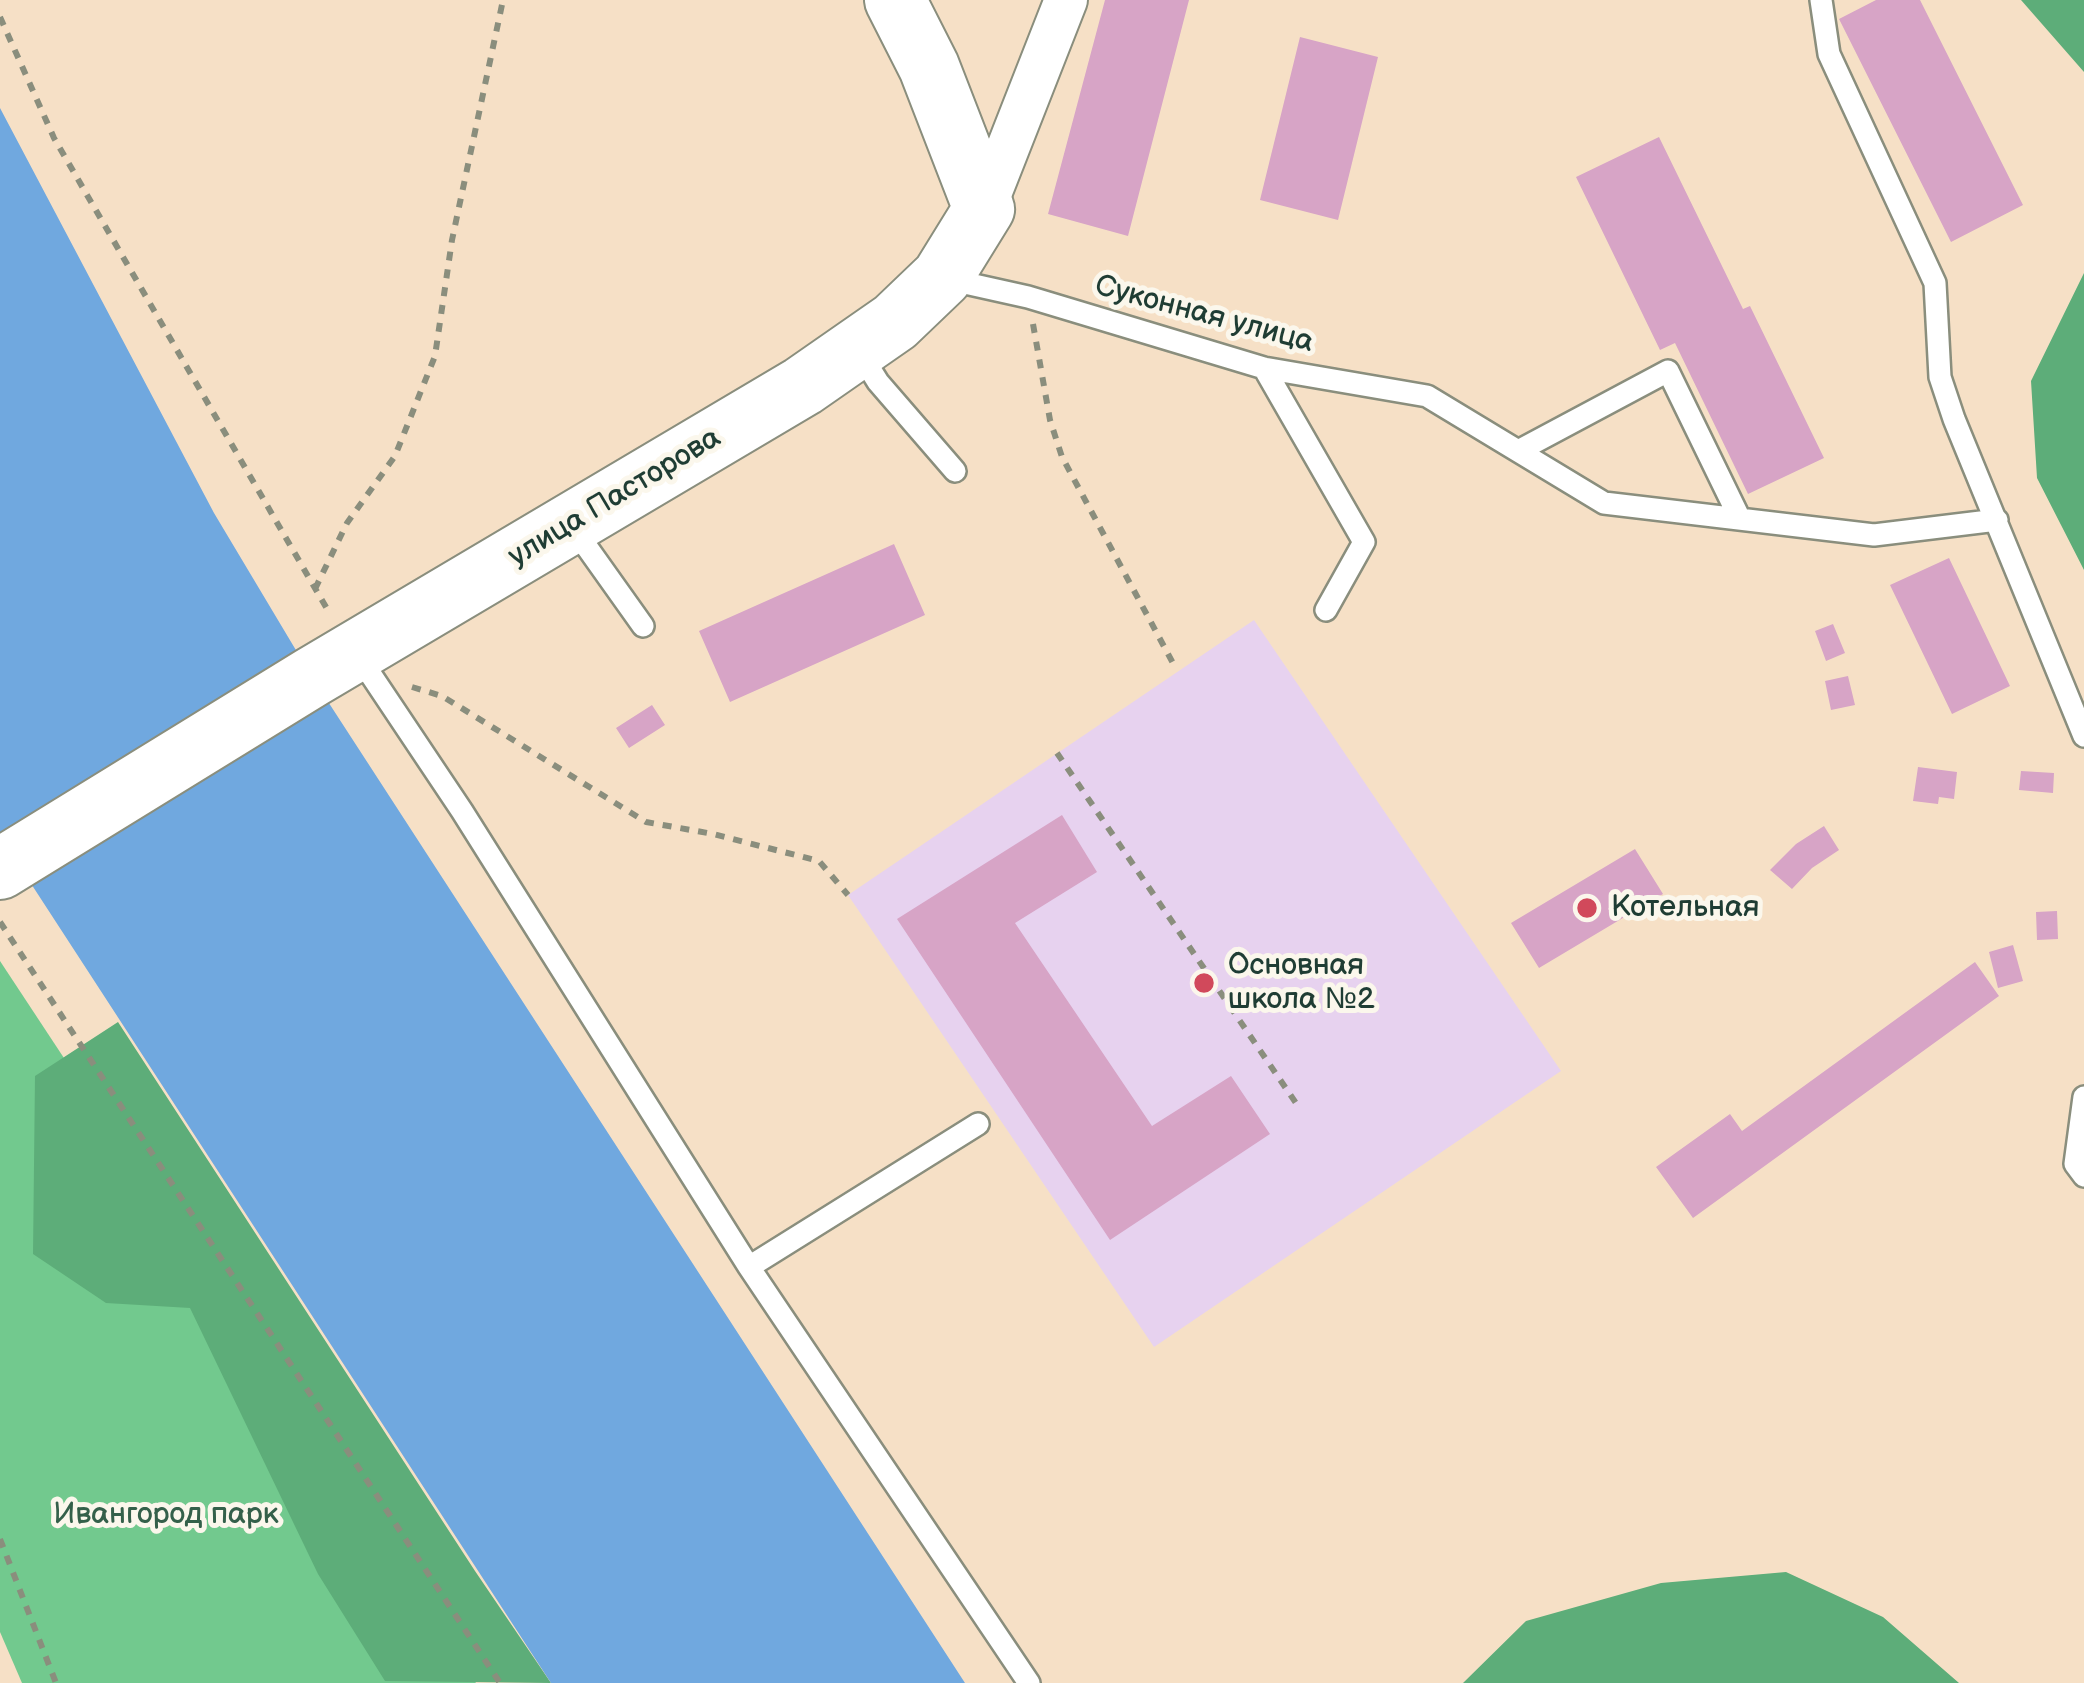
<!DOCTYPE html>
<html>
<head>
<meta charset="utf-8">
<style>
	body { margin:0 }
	canvas { display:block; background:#f6e0c6 }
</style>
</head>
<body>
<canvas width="2084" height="1683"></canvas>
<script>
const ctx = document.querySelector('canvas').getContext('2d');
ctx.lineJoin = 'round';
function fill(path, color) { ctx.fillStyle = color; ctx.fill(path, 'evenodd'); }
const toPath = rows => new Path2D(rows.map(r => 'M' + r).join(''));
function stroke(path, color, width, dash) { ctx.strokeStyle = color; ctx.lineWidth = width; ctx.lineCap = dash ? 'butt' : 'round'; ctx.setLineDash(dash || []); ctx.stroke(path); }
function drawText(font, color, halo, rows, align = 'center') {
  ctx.font = font + ' "Balsamiq Sans",sans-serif'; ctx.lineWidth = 10; ctx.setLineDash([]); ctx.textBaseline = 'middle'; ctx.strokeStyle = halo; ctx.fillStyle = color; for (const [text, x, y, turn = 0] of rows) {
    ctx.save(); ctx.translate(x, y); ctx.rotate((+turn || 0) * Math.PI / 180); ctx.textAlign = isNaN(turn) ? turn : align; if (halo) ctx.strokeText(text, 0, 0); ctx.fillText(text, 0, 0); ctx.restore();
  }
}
fill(toPath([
	[1254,620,1561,1071,1154,1347,848,895]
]), '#e7d2ef');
fill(toPath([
	[0,961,476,1683,22,1683,0,1632]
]), '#72c98e');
fill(toPath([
	[2021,0,2084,0,2084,72],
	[2084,273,2084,570,2037,478,2031,381],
	[118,1022,475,1571,551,1683,385,1681,318,1574,190,1308,106,1303,33,1254,35,1076],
	[1786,1572,1883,1617,1959,1683,1463,1683,1526,1621,1661,1583]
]), '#5dad79');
fill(toPath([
	[0,108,214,513,312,677,965,1683,551,1683,0,836]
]), '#70a8df');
fill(toPath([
	[1105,0,1189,0,1128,236,1048,214],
	[1876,0,1920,0,2023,205,1951,242,1839,19],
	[1300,37,1378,57,1338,220,1260,200],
	[1659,137,1743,309,1750,306,1824,458,1748,494,1675,343,1660,350,1576,177],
	[894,544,925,615,730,702,699,631],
	[1949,558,2010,686,1952,714,1890,585],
	[1833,624,1845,653,1826,661,1815,631],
	[1848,676,1855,705,1831,710,1825,681],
	[652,705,665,725,629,748,616,728],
	[1918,767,1957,772,1954,799,1939,797,1938,804,1913,801],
	[2021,771,2054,773,2053,793,2019,790],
	[1062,815,1097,872,1015,923,1152,1126,1231,1076,1270,1134,1110,1240,897,919],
	[1824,826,1839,850,1812,868,1792,889,1770,870,1796,844],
	[1635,849,1663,894,1539,968,1511,923],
	[2057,911,2058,939,2037,940,2036,912],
	[2013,945,2023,981,1998,988,1989,952],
	[1975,962,1999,996,1693,1218,1656,1167,1730,1114,1742,1131]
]), '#d7a4c6');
const lane = toPath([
	[1821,0,1829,54,1935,283,1940,377,1954,419,2084,736],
	[947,279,1028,297,1264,368,1427,396,1604,503,1874,535,1997,520],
	[858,350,878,382,955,471],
	[1264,368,1364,542,1326,610],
	[1520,450,1668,371,1740,519],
	[574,529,643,626],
	[359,657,462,811,749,1267,1029,1683],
	[2084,1097,2075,1164,2084,1176],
	[749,1267,978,1124]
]);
const street = toPath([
	[984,209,1066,0]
]);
const secondary = toPath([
	[0,869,312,677,803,386,895,322,942,277,984,209,929,67,895,0]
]);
stroke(lane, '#8a8e7d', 26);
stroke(street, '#8a8e7d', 46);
stroke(secondary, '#8a8e7d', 64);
stroke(toPath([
	[0,17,54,138,330,614],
	[1033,324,1050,420,1062,457,1174,665],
	[315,589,347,523,395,456,435,356,452,240,503,0],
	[412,687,442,696,646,822,713,834,819,861,848,895],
	[1057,753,1298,1106],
	[0,922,500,1683],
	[0,1539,56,1683]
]), '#8a8e7d', 6, [9, 9]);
stroke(lane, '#fff', 21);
stroke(street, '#fff', 42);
stroke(secondary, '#fff', 60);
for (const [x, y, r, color] of [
	[1587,908,12,"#d1495b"],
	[1204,983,12,"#d1495b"]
]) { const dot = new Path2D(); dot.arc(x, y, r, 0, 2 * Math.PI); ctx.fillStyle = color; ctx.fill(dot); stroke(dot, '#fbf7ec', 4.5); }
drawText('30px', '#1f3d34', '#fbf7ec', [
	["Суконная улица",1204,315,15],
	["улица Пасторова",615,498,-31]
]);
drawText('30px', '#1f3d34', '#fbf7ec', [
	["Котельная",1611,908],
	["Основная",1228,966],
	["школа №2",1228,1000]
], 'left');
drawText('30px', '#34604a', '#fbf7ec', [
	["Ивангород парк",166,1515]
]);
</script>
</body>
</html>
